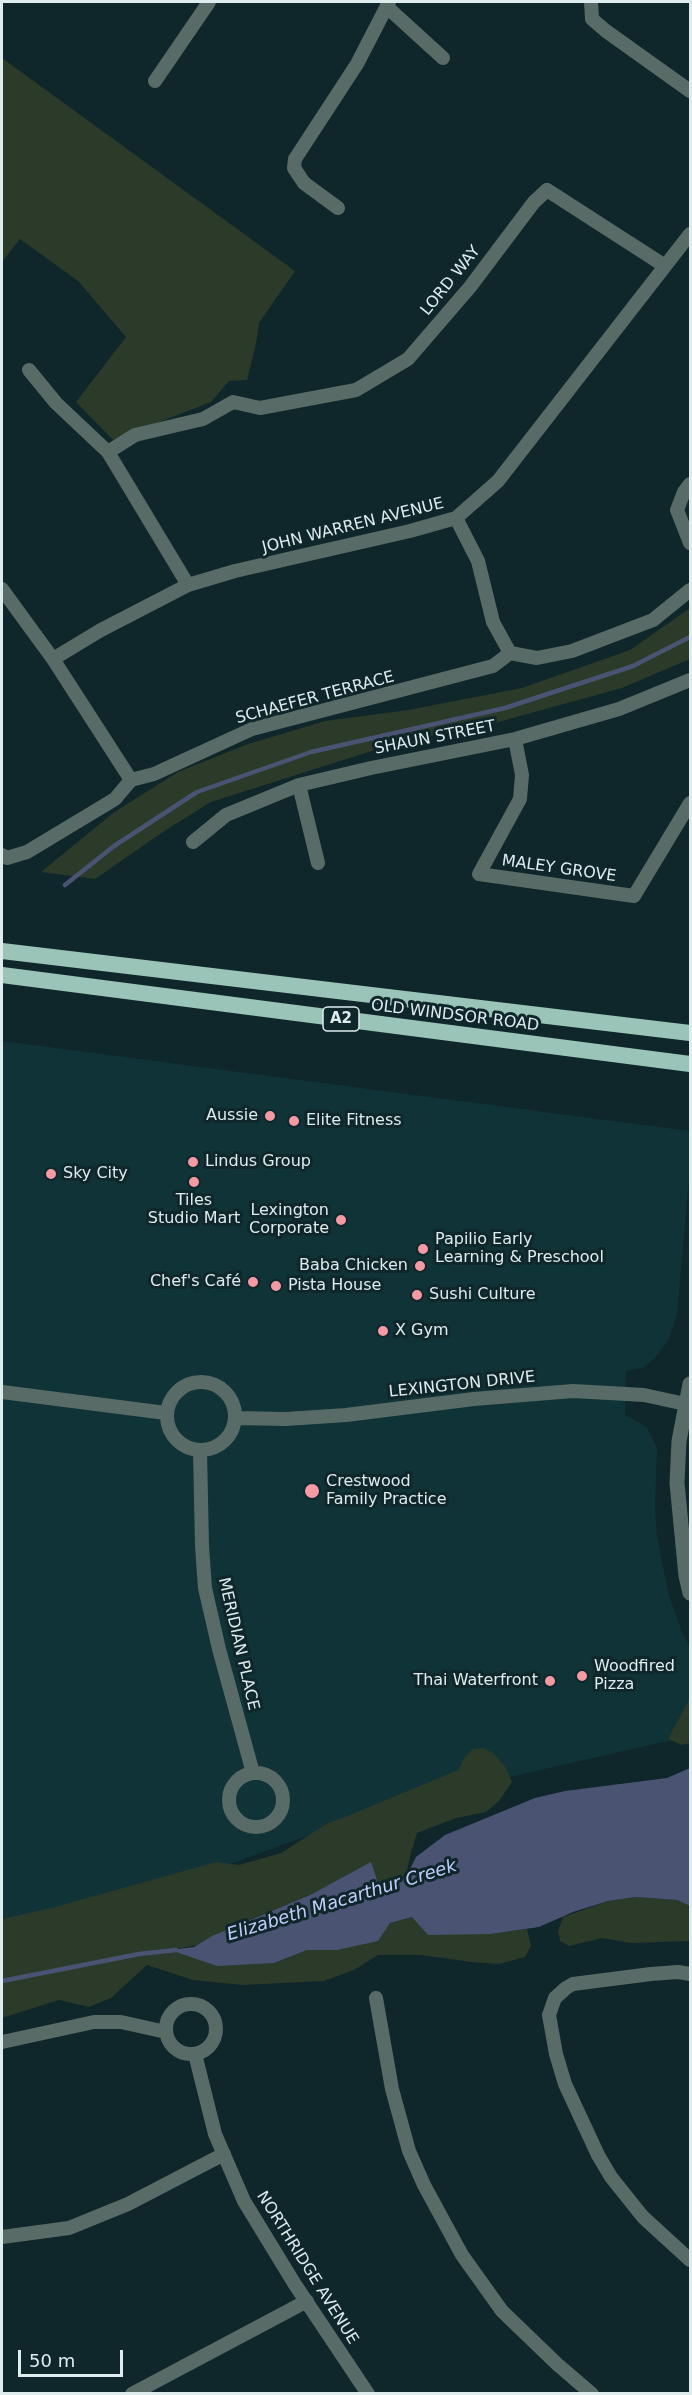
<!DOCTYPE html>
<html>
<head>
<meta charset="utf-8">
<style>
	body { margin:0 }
	#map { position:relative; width:692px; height:2395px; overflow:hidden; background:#0f262a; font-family:"DejaVu Sans",sans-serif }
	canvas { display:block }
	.frame { position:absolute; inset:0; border:3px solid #deecee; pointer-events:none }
	.scale { position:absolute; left:18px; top:2350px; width:105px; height:27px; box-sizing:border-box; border:3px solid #deecee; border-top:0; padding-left:8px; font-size:18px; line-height:21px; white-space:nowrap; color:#deecee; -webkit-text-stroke:4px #0f262a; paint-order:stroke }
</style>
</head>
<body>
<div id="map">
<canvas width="692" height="2395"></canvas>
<div class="frame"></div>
<div class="scale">50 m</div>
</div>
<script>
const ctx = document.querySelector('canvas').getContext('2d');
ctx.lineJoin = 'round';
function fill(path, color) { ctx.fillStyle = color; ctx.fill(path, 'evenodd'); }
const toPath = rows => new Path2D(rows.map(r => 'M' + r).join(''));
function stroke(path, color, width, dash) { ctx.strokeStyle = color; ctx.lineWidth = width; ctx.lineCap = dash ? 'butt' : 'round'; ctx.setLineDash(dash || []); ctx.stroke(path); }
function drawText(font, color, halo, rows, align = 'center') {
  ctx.font = font + ' "DejaVu Sans",sans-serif'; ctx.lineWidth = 6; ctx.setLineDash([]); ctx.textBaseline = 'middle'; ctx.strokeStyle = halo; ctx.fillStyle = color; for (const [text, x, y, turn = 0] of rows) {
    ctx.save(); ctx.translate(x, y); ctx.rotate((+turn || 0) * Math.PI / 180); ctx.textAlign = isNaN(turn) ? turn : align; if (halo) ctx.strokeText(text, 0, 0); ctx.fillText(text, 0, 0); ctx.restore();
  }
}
fill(toPath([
	[2,1041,690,1131,690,1167,677,1315,668,1341,655,1358,643,1368,626,1371,625,1415,647,1427,657,1448,655,1508,657,1537,669,1596,682,1632,690,1648,690,1736,483,1783,295,1840,153,1893,2,1933]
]), '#103337');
fill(toPath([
	[2,58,295,271,259,323,256,344,247,380,229,381,211,402,113,440,76,402,126,337,78,281,20,239,2,262],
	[690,608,690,659,622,688,491,724,397,743,211,802,166,830,95,879,41,872,113,813,178,772,248,744,325,721,408,710,522,688,630,650],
	[690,1698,690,1743,682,1745,668,1739],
	[483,1748,493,1753,505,1766,512,1782,499,1801,486,1812,456,1818,417,1833,410,1856,406,1877,379,1886,370,1863,310,1895,252,1919,197,1945,171,1950,274,1963,307,1950,337,1950,390,1923,412,1917,491,1934,527,1929,531,1946,525,1957,499,1964,471,1962,421,1955,378,1955,354,1970,324,1981,243,1985,193,1980,147,1965,111,1998,89,2007,59,2000,2,2018,2,1919,55,1907,216,1862,239,1865,281,1853,328,1823,345,1817,458,1770,464,1758,473,1749],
	[636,1897,677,1900,690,1906,690,1941,632,1943,602,1938,569,1946,560,1941,558,1931,563,1917,608,1901]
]), '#2b3a29');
fill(toPath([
	[690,1768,690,1906,677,1900,636,1897,608,1901,573,1912,539,1927,491,1934,428,1935,412,1917,390,1923,378,1941,337,1950,307,1950,274,1963,217,1966,170,1950,194,1947,212,1936,310,1895,371,1862,379,1886,406,1877,416,1857,445,1835,535,1798,565,1791,667,1778]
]), '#4b5372');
stroke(toPath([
	[65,885,114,846,197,792,311,752,505,708,633,666,690,637],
	[2,1981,139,1954,176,1950]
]), '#4b5372', 4.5);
stroke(toPath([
	[591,2,592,19,606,31,690,91],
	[387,7,443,58],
	[155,81,209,2],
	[338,208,304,183,294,168,295,159,357,64,389,2],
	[29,370,56,403,108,452,188,585],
	[108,452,135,435,203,419,233,402,260,408,356,390,408,359,470,287,534,202,547,190,665,266],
	[690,484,684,492,677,510,690,543],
	[456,518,478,561,493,622,510,653],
	[2,589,53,659,131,780],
	[510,653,537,658,572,651,653,620,690,590],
	[53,659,101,630,188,585,235,571,410,531,456,518,498,481,690,234],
	[515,739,522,775,520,799,479,874,634,896,690,803],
	[131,780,154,774,252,729,493,666,510,653],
	[299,785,318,863],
	[193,842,226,815,299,785,371,768,515,739,619,709,690,680],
	[2,855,7,858,27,852,115,799,131,780],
	'167 1416a34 34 0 1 1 68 0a34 34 0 1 1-68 0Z',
	[2,1392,166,1413],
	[235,1418,286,1419,346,1415,474,1399,573,1391,644,1395,690,1405],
	[200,1450,202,1546,205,1588,219,1649,253,1773],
	'229 1800a27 27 0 1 1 54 0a27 27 0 1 1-54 0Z',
	[690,1974,678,1972,651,1974,573,1984,566,1988,555,1998,549,2015,556,2054,565,2084,598,2155,611,2177,643,2217,690,2260],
	[376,1998,392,2089,409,2151,424,2185,462,2255,502,2311,557,2364,592,2394],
	'166 2029a25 25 0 1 1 50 0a25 25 0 1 1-50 0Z',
	[2,2042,94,2022,121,2022,166,2032],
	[195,2054,215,2134,244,2201,294,2283,368,2394],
	[2,2237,69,2228,128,2204,224,2154],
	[132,2394,307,2301]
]), '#596b66', 14);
stroke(toPath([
	[690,1384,679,1441,677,1483,686,1576,690,1593]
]), '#596b66', 15);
stroke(toPath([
	[2,951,690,1033],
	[2,975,690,1064]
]), '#9ac4b7', 16);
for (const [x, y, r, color] of [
	[270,1116,6,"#f49aa4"],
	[294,1121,6,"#f49aa4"],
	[193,1162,6,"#f49aa4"],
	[51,1174,6,"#f49aa4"],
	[194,1182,6,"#f49aa4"],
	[341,1220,6,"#f49aa4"],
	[423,1249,6,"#f49aa4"],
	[420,1266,6,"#f49aa4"],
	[253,1282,6,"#f49aa4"],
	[276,1286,6,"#f49aa4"],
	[417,1295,6,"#f49aa4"],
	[383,1331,6,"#f49aa4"],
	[312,1491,8,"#f49aa4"],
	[582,1676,6,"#f49aa4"],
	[550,1681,6,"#f49aa4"]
]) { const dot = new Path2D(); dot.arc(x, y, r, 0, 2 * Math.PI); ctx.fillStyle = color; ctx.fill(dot); stroke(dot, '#0f262a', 2); }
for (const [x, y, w] of [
	[341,1019,36]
]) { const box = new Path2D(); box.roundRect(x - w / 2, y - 12, w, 24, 4.5); ctx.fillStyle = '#0f262a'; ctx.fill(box); stroke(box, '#deecee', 1.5); }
drawText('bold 15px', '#deecee', null, [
	["A2",341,1019]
]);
drawText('16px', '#deecee', '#0f262a', [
	["LORD WAY",451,281,-51],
	["JOHN WARREN AVENUE",353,526,-14],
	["SCHAEFER TERRACE",315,698,-15],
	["SHAUN STREET",435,738,-11],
	["MALEY GROVE",559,869,8],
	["OLD WINDSOR ROAD",455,1016,7],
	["LEXINGTON DRIVE",462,1385,-6],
	["MERIDIAN PLACE",238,1644,77],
	["NORTHRIDGE AVENUE",307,2268,58]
]);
drawText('16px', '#deecee', '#0f262a', [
	["Aussie",258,1116,"right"],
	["Elite Fitness",306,1121],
	["Lindus Group",205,1162],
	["Sky City",63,1174],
	["Tiles",194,1201,"center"],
	["Studio Mart",194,1219,"center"],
	["Lexington",329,1211,"right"],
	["Corporate",329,1229,"right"],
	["Papilio Early",435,1240],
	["Learning & Preschool",435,1258],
	["Baba Chicken",408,1266,"right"],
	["Chef's Café",241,1282,"right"],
	["Pista House",288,1286],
	["Sushi Culture",429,1295],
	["X Gym",395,1331],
	["Crestwood",326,1482],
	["Family Practice",326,1500],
	["Woodfired",594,1667],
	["Pizza",594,1685],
	["Thai Waterfront",538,1681,"right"]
], 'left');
drawText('italic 18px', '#c1cefc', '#0f262a', [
	["Elizabeth Macarthur Creek",342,1901,-17]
]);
</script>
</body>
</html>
